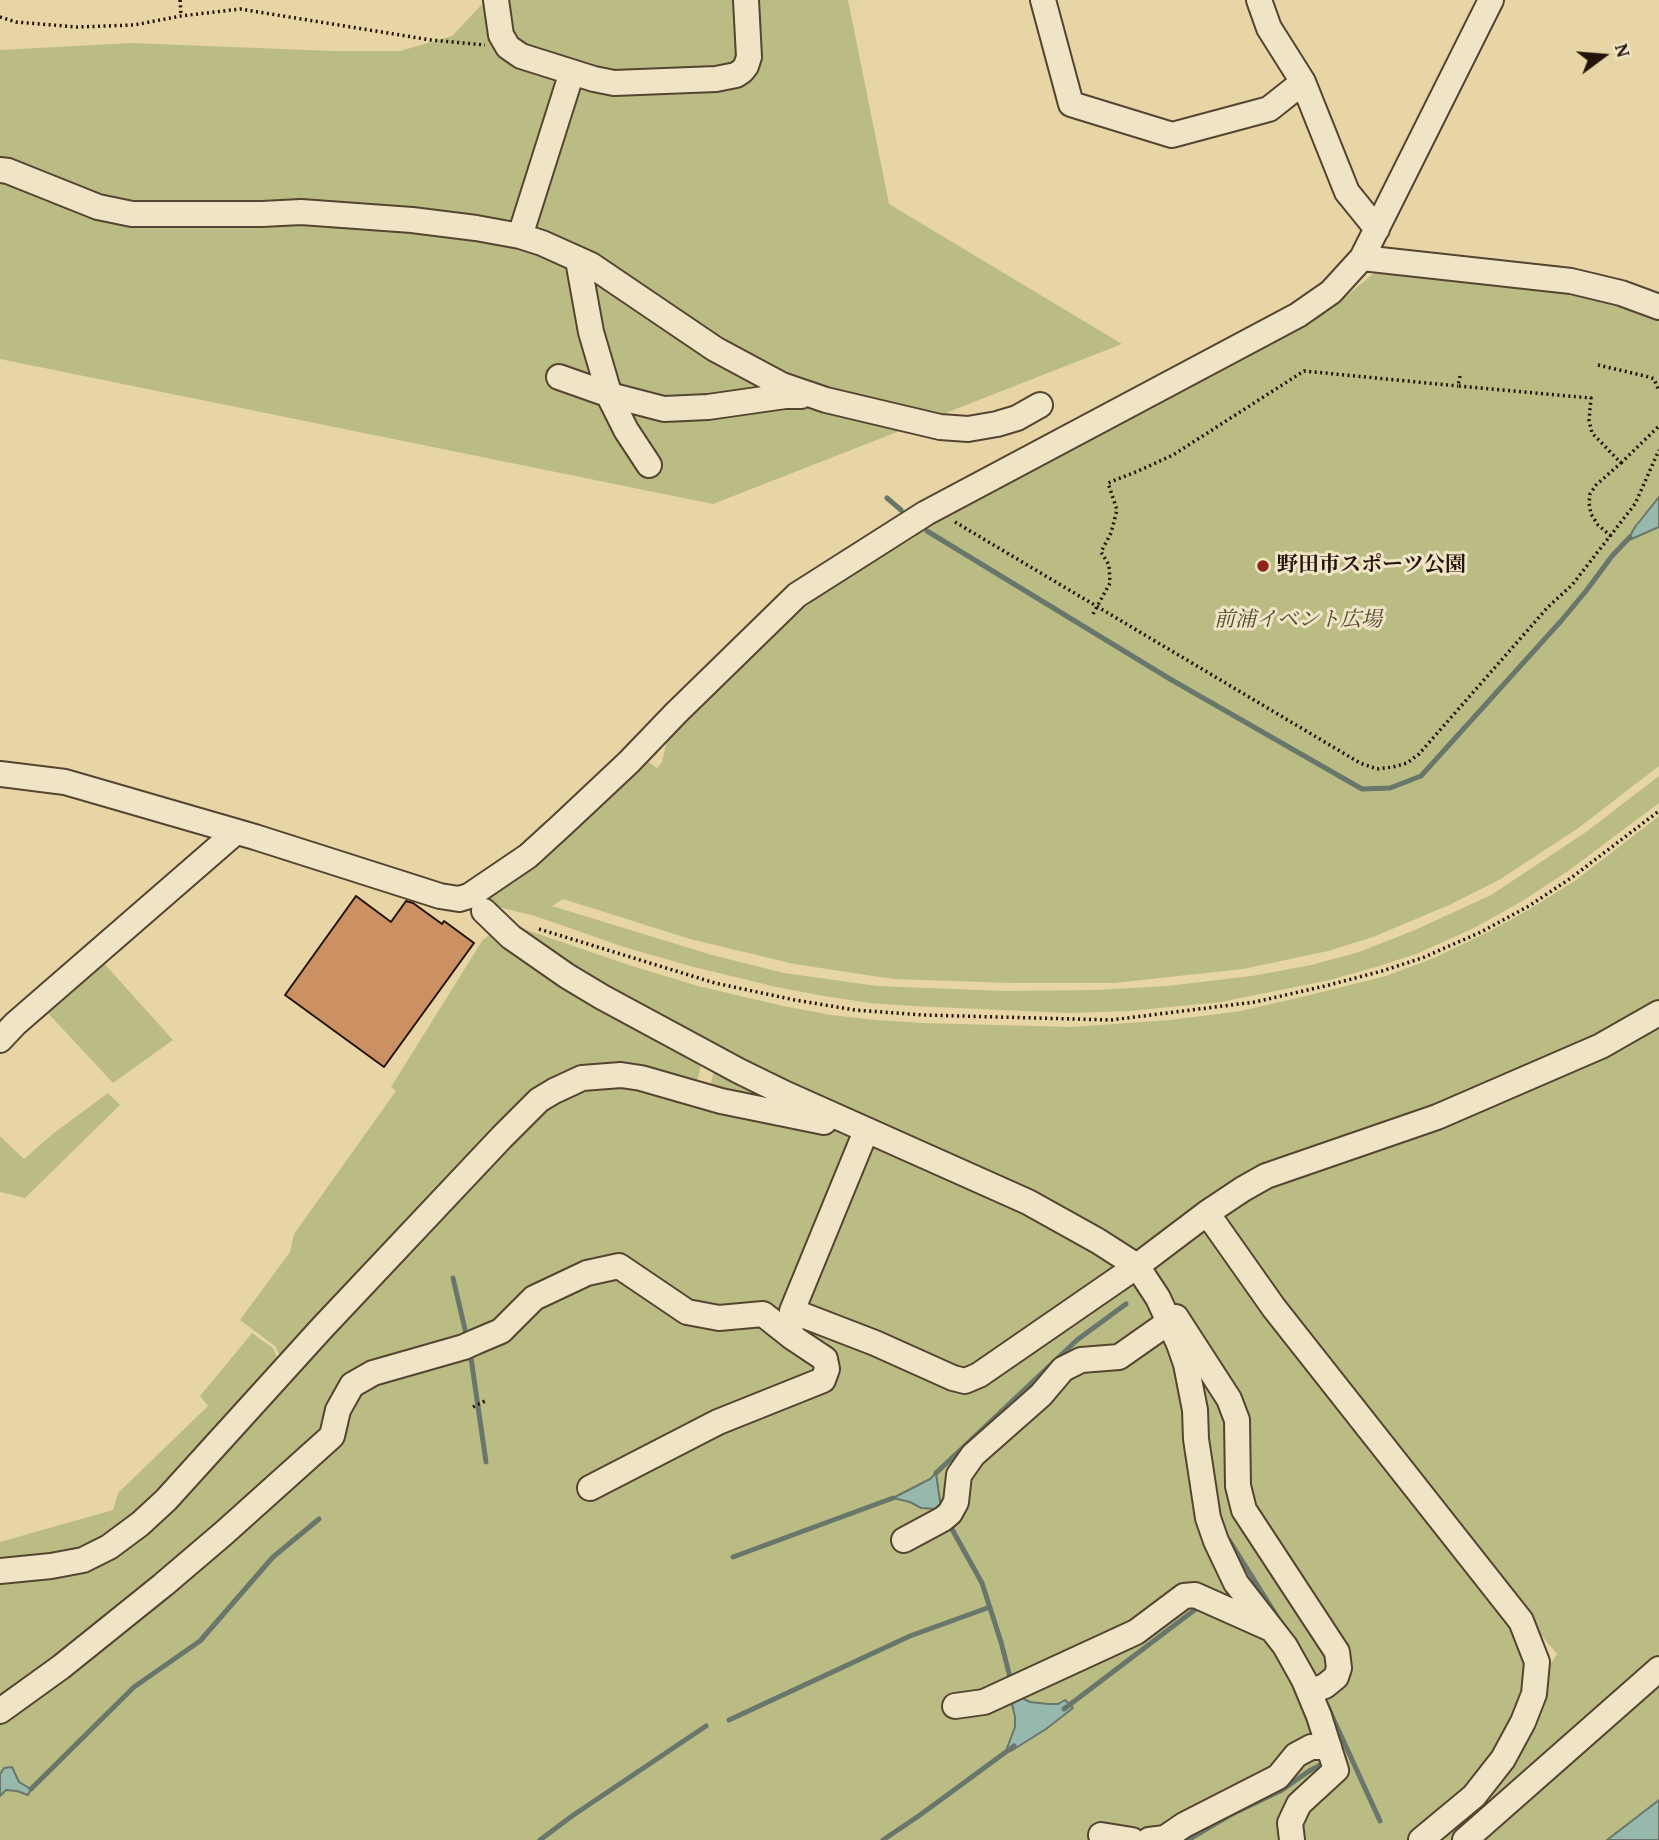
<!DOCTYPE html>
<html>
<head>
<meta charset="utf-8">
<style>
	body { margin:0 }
	#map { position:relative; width:1659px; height:1840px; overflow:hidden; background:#e7d5a6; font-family:"Gentium Book Plus",serif }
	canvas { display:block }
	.north { position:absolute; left:1568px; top:21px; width:70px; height:70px; -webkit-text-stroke:5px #efe4c5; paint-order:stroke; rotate:74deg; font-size:19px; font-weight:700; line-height:28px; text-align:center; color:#23130a }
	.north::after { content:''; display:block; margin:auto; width:24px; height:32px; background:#23130a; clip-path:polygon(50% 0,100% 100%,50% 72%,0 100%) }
</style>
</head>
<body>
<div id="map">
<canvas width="1659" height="1840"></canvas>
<div class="north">N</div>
</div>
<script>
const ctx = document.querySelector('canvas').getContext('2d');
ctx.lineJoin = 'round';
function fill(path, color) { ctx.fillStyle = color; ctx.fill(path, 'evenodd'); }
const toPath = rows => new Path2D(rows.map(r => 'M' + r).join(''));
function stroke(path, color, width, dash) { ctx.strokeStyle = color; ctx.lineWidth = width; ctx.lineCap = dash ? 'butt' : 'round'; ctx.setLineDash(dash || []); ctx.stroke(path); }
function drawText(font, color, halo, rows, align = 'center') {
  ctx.font = font + ' "Gentium Book Plus","Noto Serif JP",serif'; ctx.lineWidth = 6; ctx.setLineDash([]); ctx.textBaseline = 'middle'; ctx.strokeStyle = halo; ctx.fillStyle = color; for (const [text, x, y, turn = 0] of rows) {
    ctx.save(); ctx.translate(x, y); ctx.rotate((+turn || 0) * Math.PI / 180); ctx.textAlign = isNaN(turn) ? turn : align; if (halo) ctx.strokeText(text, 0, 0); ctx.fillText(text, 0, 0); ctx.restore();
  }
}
fill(toPath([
	[486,0,848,0,889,204,1122,344,713,504,0,359,0,50,132,43,333,51,400,51,452,36],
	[1380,268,1569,286,1659,311,1659,766,1577,829,1499,880,1449,905,1373,937,1328,951,1243,969,1114,983,1012,983,893,979,794,964,690,939,563,899,552,906,712,955,784,973,877,986,1004,991,1096,990,1167,986,1252,976,1311,965,1359,952,1415,930,1491,895,1586,832,1659,776,1659,803,1568,871,1524,900,1474,928,1416,954,1379,966,1330,980,1221,1002,1129,1011,1070,1013,913,1006,869,1003,818,995,772,986,690,966,624,947,535,916,490,905,490,897,492,892,644,759,657,768,662,762,668,736,699,700,818,596,917,536,917,533,953,511,1331,309],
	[1659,816,1659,1007,1605,1041,1299,1156,1140,1257,661,1024,500,921,632,966,698,986,783,1006,831,1015,876,1020,922,1023,1072,1027,1170,1020,1241,1011,1310,995,1386,976,1434,958,1490,931,1530,909,1576,880],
	[496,929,702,1061,697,1082,583,1072,283,1363,275,1346,240,1320,290,1252,294,1234,396,1091,391,1087,482,941],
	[100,959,173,1040,113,1083,45,1010],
	[1659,1027,1659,1656,1453,1840,1428,1840,1477,1800,1541,1679,1557,1654,1518,1607,1219,1219,1249,1193,1440,1128,1625,1049],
	[715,1065,816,1112,707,1092,711,1083],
	[608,1080,854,1130,785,1314,951,1382,1205,1222,1493,1584,1532,1672,1493,1766,1413,1840,0,1840,0,1576,84,1565,542,1104],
	[108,1093,120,1105,25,1198,0,1192,0,1136,24,1159,54,1133],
	[870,1136,1124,1262,972,1373,801,1310],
	[252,1333,273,1348,281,1365,172,1484,92,1549,0,1565,0,1542,113,1510,118,1493,208,1406,200,1396],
	[1659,1681,1659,1800,1607,1840,1480,1840]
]), '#babc83');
const water = toPath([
	[1659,497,1659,527,1627,541,1635,527,1659,497],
	[936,1473,941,1508,939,1509,921,1508,910,1502,893,1498,930,1479,936,1473],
	[1010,1695,1022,1698,1030,1702,1049,1704,1058,1704,1065,1700,1073,1708,1046,1729,1011,1751,1007,1748,1015,1727,1015,1717,1010,1695],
	[12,1767,19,1782,31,1789,28,1795,17,1791,6,1790,0,1796,0,1774,4,1768,12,1767],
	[1659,1800,1659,1840,1607,1840,1659,1800]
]);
fill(water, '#97b8ad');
stroke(water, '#69766c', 2);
stroke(toPath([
	[887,498,901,510],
	[927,531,1170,679,1362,789,1390,788,1421,776,1561,621,1586,591,1612,556,1630,537],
	[453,1278,467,1338],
	[470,1351,486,1462],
	[936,1473,1077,1340,1126,1304],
	[948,1522,982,1583,1001,1642,1011,1681],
	[1229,1540,1278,1618],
	[733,1557,893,1498],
	[1327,1705,1380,1821],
	[1064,1709,1201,1605],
	[729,1720,910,1636,990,1607],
	[31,1789,134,1687,200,1641,273,1557,319,1519],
	[540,1840,572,1816,706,1726],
	[883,1840,920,1815,1014,1746],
	[1188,1840,1230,1815,1282,1790,1309,1771,1328,1761]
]), '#69766c', 5);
const building = toPath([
	[356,896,391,922,406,901,413,903,442,924,444,921,474,943,384,1067,285,995,356,896]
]);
fill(building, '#cc9163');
stroke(building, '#23130a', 2);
const minor = toPath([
	[496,0,501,35,508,47,521,56,594,79,614,83,716,79,736,75,742,71,746,66,749,57,746,0],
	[1043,0,1071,104,1172,135,1269,109,1303,82],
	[1259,0,1269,28,1303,82,1347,192,1377,229],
	[0,170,8,171,98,207,132,214,262,214,301,212,412,220,476,228,520,236,542,243,591,265,715,349,782,385,826,400,940,427,968,429,997,424,1017,418,1040,405],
	[520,236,572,72],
	[1362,258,1571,281,1621,293,1659,307],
	[578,260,591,332,611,400,626,430,649,465],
	[559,377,610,395,664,409,708,407,785,396,801,396],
	[0,774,65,782,255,837,440,896,459,899,469,896,528,856,563,824,629,762,676,713,797,595,926,513,1298,315,1331,292,1362,258,1491,0],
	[484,911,511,937,567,976,602,997,739,1071,786,1094,1028,1202,1098,1241,1137,1266,1207,1213,1243,1189,1266,1176,1437,1117,1601,1046,1659,1013],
	[0,1040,15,1024,236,832],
	[866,1131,792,1311,875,1343,953,1378,965,1381,979,1375,1137,1266,1158,1298,1179,1344,1186,1364,1195,1410,1196,1439,1208,1518,1216,1541,1236,1583,1285,1646,1304,1680,1319,1716,1336,1770,1299,1804,1290,1823,1292,1840],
	[1207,1213,1274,1308,1521,1621,1537,1662,1534,1694,1523,1722,1503,1759,1474,1796,1421,1840],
	[590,1488,718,1422,823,1380,827,1369,825,1359,792,1337,790,1327,791,1322],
	[904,1540,943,1519,950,1513,956,1502,959,1475,973,1455,1041,1395,1063,1369,1081,1360,1119,1357,1176,1317,1229,1399,1237,1420,1238,1486,1244,1510,1337,1652,1339,1668,1336,1677,1325,1686,1309,1692],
	[0,1571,51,1566,83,1560,109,1547,140,1524,166,1500,322,1328,502,1137,539,1100,554,1091,582,1078,621,1075,641,1078,721,1101,824,1122],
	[955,1706,984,1702,1136,1632,1184,1596,1195,1595,1269,1628],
	[0,1711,61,1667,163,1585,224,1533,332,1436,338,1410,352,1385,373,1373,464,1347,475,1342,501,1331,534,1298,587,1273,619,1266,687,1312,719,1318,763,1314,792,1337],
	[1101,1835,1132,1840],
	[1149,1840,1165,1838,1184,1825,1278,1777,1296,1755,1311,1747,1329,1747],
	[1465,1840,1659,1669]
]);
stroke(minor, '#544431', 28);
stroke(toPath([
	[180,0,181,15],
	[0,17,16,22,77,27,134,25,181,16,240,9,431,40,485,45],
	[1598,365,1649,377,1654,379,1659,391],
	[1460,376,1458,386,1591,398,1589,420,1592,433,1621,463,1596,485,1590,494,1589,503,1591,514,1598,525,1611,536],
	[1621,463,1659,426],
	[955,522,1360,763,1377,769,1393,767,1407,763,1419,754,1548,607,1572,585,1635,504,1659,450],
	[1093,614,1110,583,1109,565,1101,552,1111,533,1117,510,1108,483,1138,471,1173,455,1304,371,1458,386],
	[539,929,715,983,795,1000,855,1010,923,1015,1111,1020,1255,1002,1325,986,1382,971,1422,958,1481,932,1529,906,1571,878,1659,811],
	[473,1407,485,1401]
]), '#23130a', 3.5, [2, 3.5]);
stroke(minor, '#efe4c5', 24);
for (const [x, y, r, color] of [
	[1263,566,7,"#8f2418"]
]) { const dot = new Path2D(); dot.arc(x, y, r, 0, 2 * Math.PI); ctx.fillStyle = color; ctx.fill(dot); stroke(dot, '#efe4c5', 2.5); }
drawText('bold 21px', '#23130a', '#efe4c5', [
	["野田市スポーツ公園",1277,566]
], 'left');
drawText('italic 21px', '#50462e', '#efe4c5', [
	["前浦イベント広場",1298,621]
]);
</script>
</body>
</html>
